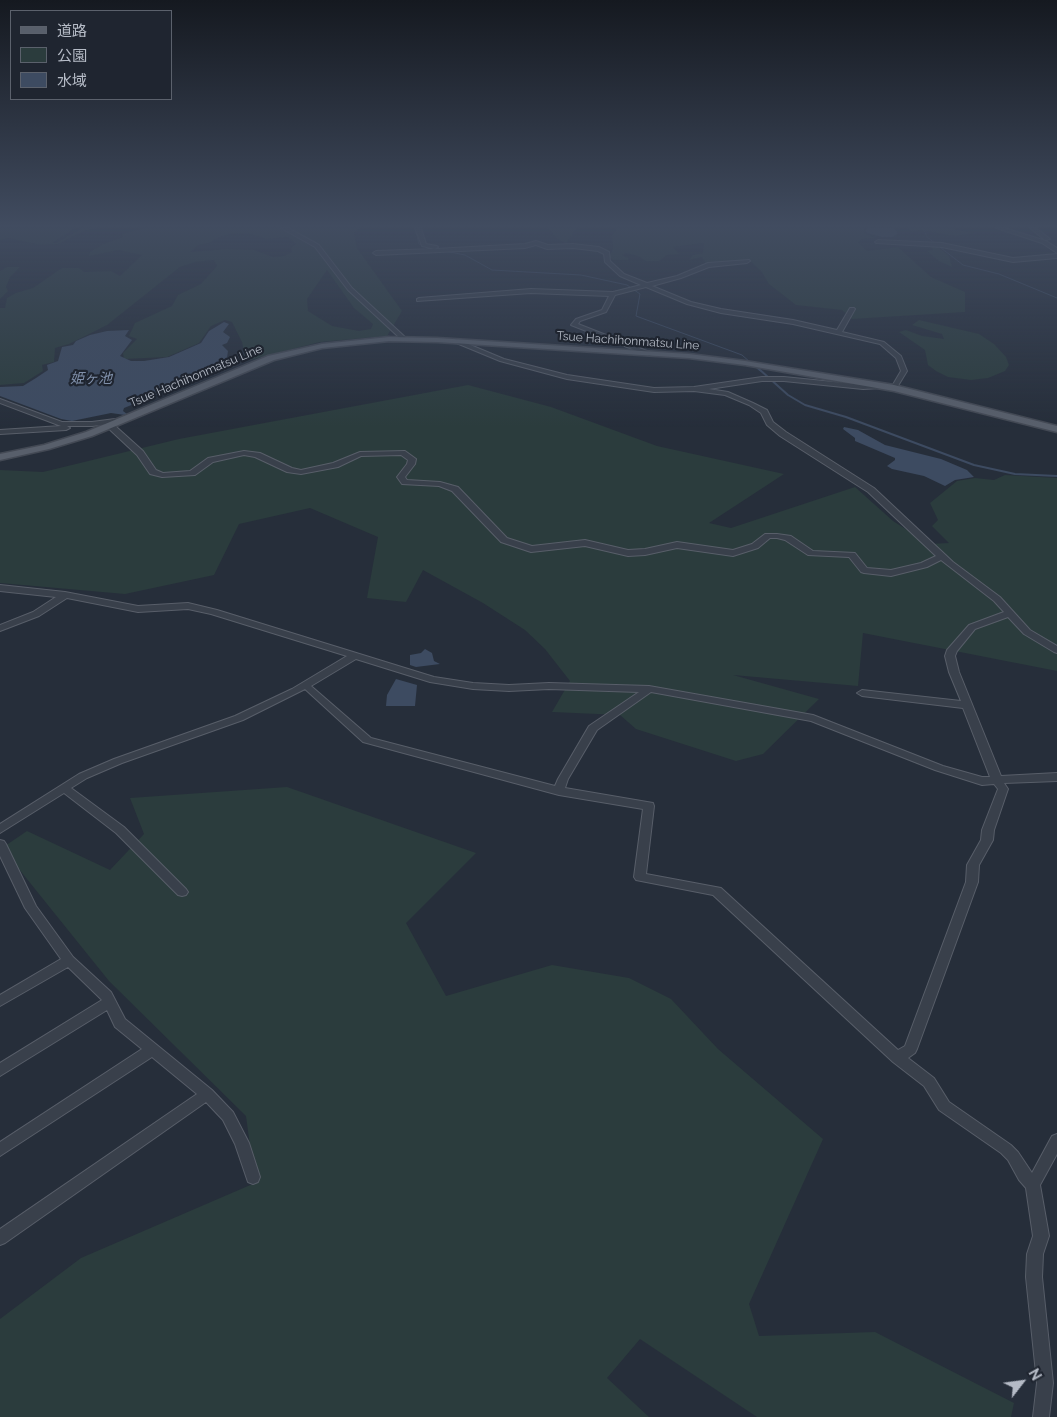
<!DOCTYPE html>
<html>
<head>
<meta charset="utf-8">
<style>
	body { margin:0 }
	#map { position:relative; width:1057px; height:1417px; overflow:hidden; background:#262e3a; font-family:Raleway,"Noto Sans JP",sans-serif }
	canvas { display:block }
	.legend { position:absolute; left:10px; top:10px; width:162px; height:90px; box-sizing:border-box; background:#1f2530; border:1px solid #5b616c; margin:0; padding:6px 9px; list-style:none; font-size:15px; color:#b5bbc6 }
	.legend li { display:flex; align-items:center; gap:10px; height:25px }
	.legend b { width:25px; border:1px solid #5b616c }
	.north { position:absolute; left:997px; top:1357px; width:50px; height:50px; -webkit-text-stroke:4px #1f2530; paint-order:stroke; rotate:60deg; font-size:14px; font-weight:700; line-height:20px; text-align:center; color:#b5bbc6 }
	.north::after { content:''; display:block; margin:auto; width:18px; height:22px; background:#b5bbc6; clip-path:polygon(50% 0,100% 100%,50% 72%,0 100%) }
</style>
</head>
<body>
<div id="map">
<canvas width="1057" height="1417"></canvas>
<ul class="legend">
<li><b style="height:6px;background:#585f6b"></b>道路</li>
<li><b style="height:14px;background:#2b3c3d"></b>公園</li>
<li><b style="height:14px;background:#3d4b61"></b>水域</li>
</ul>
<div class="north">N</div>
</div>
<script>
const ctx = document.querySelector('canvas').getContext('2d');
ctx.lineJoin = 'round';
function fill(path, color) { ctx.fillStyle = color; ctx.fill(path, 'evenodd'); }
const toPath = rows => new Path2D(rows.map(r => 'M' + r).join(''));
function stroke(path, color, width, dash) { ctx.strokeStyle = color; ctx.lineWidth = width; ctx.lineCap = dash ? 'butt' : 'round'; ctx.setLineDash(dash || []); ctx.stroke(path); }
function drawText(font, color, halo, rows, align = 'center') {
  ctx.font = font + ' Raleway,"Noto Sans JP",sans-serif'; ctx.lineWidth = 4.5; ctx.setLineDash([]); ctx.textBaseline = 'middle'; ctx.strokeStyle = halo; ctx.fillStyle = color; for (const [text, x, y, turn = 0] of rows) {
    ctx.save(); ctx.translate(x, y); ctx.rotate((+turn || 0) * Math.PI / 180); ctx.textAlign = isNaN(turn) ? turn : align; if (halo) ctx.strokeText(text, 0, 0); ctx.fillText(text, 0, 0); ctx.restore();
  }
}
fill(toPath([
	[0,228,75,228,52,243,56,243,82,228,97,228,83,231,58,244,40,245,9,238,0,240],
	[144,228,360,228,354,233,357,248,402,311,387,336,320,342,246,361,242,342,232,322,225,320,211,326,199,343,167,357,124,359,123,353,137,339,129,336,135,323,172,306,178,295,201,284,217,266,214,260,195,262,180,267,107,325,69,344,55,348,54,362,42,365,43,371,24,383,0,385,0,308,5,308,7,298,16,293,33,288,62,268,79,268,84,272,111,271,120,276,142,255,118,250,89,256,90,252,103,244,123,237,122,234],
	[247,233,267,239,288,237,296,244,291,247,292,252,284,256,273,257,254,250,227,249,190,252,199,245,209,243,215,239,229,234],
	[327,270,354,308,373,324,371,329,359,331,332,326,308,311,307,299],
	[547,228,577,228,566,243,559,240],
	[617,228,865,228,864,233,875,238,863,239,858,242,867,251,898,247,931,277,965,292,965,312,852,319,842,310,796,305,769,284,761,271,749,260,706,264,702,257,689,260,693,255,703,253,704,243,673,247,679,254,667,255,659,261,646,261,638,256,626,253,622,255,629,258,628,260,613,260,609,257,613,249,612,236],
	[906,228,949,228,974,233,955,236,920,230,912,232],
	[930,246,938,247,949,256,952,267,939,261,927,251,933,250],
	[7,267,20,267,10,277,6,287,8,291,0,299,0,271],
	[919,320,979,334,994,344,1006,357,1009,365,1005,371,988,378,971,380,948,377,936,371,928,365,925,350,899,332,906,330,922,336,944,339,942,334,912,325],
	[468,385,551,407,657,446,784,474,709,523,731,528,855,487,893,521,929,544,949,543,932,526,938,520,930,503,957,481,975,478,994,480,1005,475,1057,478,1057,671,863,633,858,686,733,675,819,699,763,754,736,761,636,729,620,715,552,712,570,681,545,649,525,630,483,603,423,570,406,602,367,598,378,537,310,508,239,524,214,575,125,594,0,583,0,470,43,472,179,439],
	[287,787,476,853,406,923,446,996,552,965,629,978,671,999,718,1049,823,1139,749,1304,759,1336,875,1332,1014,1403,1011,1417,757,1417,640,1339,607,1378,649,1417,0,1417,0,1319,81,1258,255,1183,246,1116,109,981,2,848,27,831,110,870,144,834,130,798]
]), '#2b3c3d');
fill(toPath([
	[868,228,894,228,898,233,893,237,882,237,867,233,865,231],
	[224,322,229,324,223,332,230,337,227,343,222,345,228,351,226,364,215,371,124,408,123,411,127,414,125,415,111,413,72,421,61,419,0,396,0,387,23,386,36,378,48,370,47,365,58,361,62,347,73,345,76,341,90,335,107,331,129,330,125,336,132,340,120,356,131,361,144,361,169,357,201,343,209,331],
	[844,427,858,430,885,445,941,459,967,470,974,477,955,480,945,486,924,476,892,469,887,466,895,460,895,458,855,441,855,438,843,429],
	[425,649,432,653,434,661,440,664,416,667,410,665,410,655,421,653],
	[396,679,417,685,415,706,386,706,387,695]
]), '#3d4b61');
stroke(toPath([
	[415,228,419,244,435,249],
	[923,228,927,237,963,265,999,274,1057,298],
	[445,251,465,255,492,270,581,275,627,285,640,294,636,316,742,355,760,371]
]), '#3d4b61', 1);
stroke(toPath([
	[759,369,788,395,805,405,846,417,974,465,1015,474,1057,476]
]), '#3d4b61', 2);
const minor = toPath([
	[281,228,288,228,319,245,352,288,406,338,406,340,402,340,348,290,315,247,281,228],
	[415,228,421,228,426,244,437,246,438,247,435,249,525,244,536,241,548,245,573,244,599,247,609,252,610,261,624,274,647,283,677,276,708,263,749,260,750,261,747,263,709,267,681,278,652,286,691,302,721,309,793,320,837,330,850,308,854,308,855,309,842,332,884,342,901,356,907,371,896,389,892,389,891,388,901,371,896,358,880,344,793,324,721,313,687,304,646,287,615,295,606,312,580,321,578,324,652,353,652,355,650,356,571,325,576,319,602,310,609,296,531,293,417,301,417,299,419,298,531,289,613,292,641,285,620,276,605,262,604,254,598,251,573,248,547,249,536,245,525,248,376,255,373,253,376,251,435,249,422,246,415,228],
	[996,228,1005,228,1046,241,1057,248,1057,253,1042,243,996,228],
	[1030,228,1036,228,1050,239,1045,240,1030,228],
	[878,240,942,243,1013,258,1057,254,1057,258,1013,262,942,247,876,243,875,242,878,240],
	[456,339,504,359,567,375,654,388,694,387,762,377,784,377,863,385,884,385,885,386,882,388,863,389,784,381,762,381,709,389,728,392,753,403,767,410,773,422,786,432,874,488,953,562,1000,597,1030,630,1057,646,1057,653,1054,652,1024,634,1008,617,975,629,957,651,955,656,959,672,1001,776,1057,773,1057,781,1004,783,1008,789,994,830,993,840,979,865,978,882,917,1049,915,1053,908,1058,934,1078,949,1102,1011,1145,1018,1152,1032,1173,1052,1136,1057,1134,1057,1154,1040,1185,1049,1236,1043,1254,1042,1277,1053,1383,1049,1417,1033,1417,1037,1383,1026,1277,1027,1254,1033,1236,1026,1188,1019,1180,1008,1160,1001,1153,939,1110,924,1086,893,1062,713,895,636,880,634,877,643,809,559,795,363,742,305,689,243,720,122,763,87,778,71,788,124,827,186,889,188,892,186,895,182,896,178,895,116,833,64,793,0,833,0,824,79,774,114,759,235,716,292,689,347,656,211,614,188,609,138,612,67,598,39,616,0,631,0,625,33,612,56,597,0,591,0,585,65,592,138,606,188,603,217,610,434,677,473,683,509,685,549,683,649,686,813,715,943,766,982,777,990,777,963,708,862,696,857,693,862,690,961,701,949,672,945,656,947,650,969,625,1004,612,994,601,941,560,927,567,891,576,864,573,861,572,849,557,808,555,785,540,777,538,770,538,758,548,733,556,677,548,645,555,628,556,585,546,531,552,501,542,452,491,439,486,402,484,397,477,407,464,408,460,401,455,361,456,338,467,301,474,287,472,255,457,244,455,213,462,195,475,162,477,150,474,137,455,106,426,113,424,143,451,156,470,163,473,190,471,208,458,244,451,260,453,292,468,301,470,333,463,360,452,405,451,416,459,415,464,405,477,407,480,440,482,458,487,507,538,532,546,585,540,628,550,645,549,677,542,733,550,752,544,765,534,777,534,791,536,813,551,855,553,867,568,891,570,921,563,936,556,868,492,780,436,767,425,761,413,749,405,725,395,694,391,654,392,567,379,500,361,454,342,453,341,456,339],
	[356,659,430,682,473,689,509,691,549,689,639,692,589,726,558,779,555,786,371,738,311,686,356,659],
	[651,692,811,721,935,770,982,785,994,784,998,789,982,830,981,840,967,865,966,882,905,1046,898,1050,721,888,646,874,654,806,653,803,565,788,568,779,597,730,651,692],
	[0,399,62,422,92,422,115,419,119,421,115,423,92,426,67,426,70,428,66,430,0,434,0,430,61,426,0,403,0,399],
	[0,840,4,841,6,844,36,906,73,957,111,992,125,1019,212,1090,233,1112,249,1143,260,1177,258,1182,253,1184,248,1182,235,1144,223,1120,206,1102,5,1243,0,1245,0,1229,197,1094,152,1057,0,1156,0,1142,142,1049,115,1027,107,1010,0,1076,0,1063,102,1000,68,967,0,1006,0,995,61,959,25,908,0,856,0,840]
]);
const major = toPath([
	[389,337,437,338,689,354,745,361,894,385,1057,426,1057,432,894,391,745,365,689,358,437,342,389,341,322,348,274,360,92,436,49,449,0,460,0,454,44,445,86,432,268,356,322,344,389,337]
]);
stroke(minor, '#585e69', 2);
stroke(major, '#434954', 3);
fill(minor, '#39404b');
fill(major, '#585f6b');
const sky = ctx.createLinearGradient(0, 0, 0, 427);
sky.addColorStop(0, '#151920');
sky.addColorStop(0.53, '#414c60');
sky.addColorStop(1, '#414c6000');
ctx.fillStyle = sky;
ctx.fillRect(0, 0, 1057, 427);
drawText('12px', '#b5bbc6', '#1f2530', [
	["Tsue Hachihonmatsu Line",628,341,4],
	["Tsue Hachihonmatsu Line",196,376,-23]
]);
drawText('italic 14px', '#8090aa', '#1f2530', [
	["姫ヶ池",91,379]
]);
</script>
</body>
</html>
